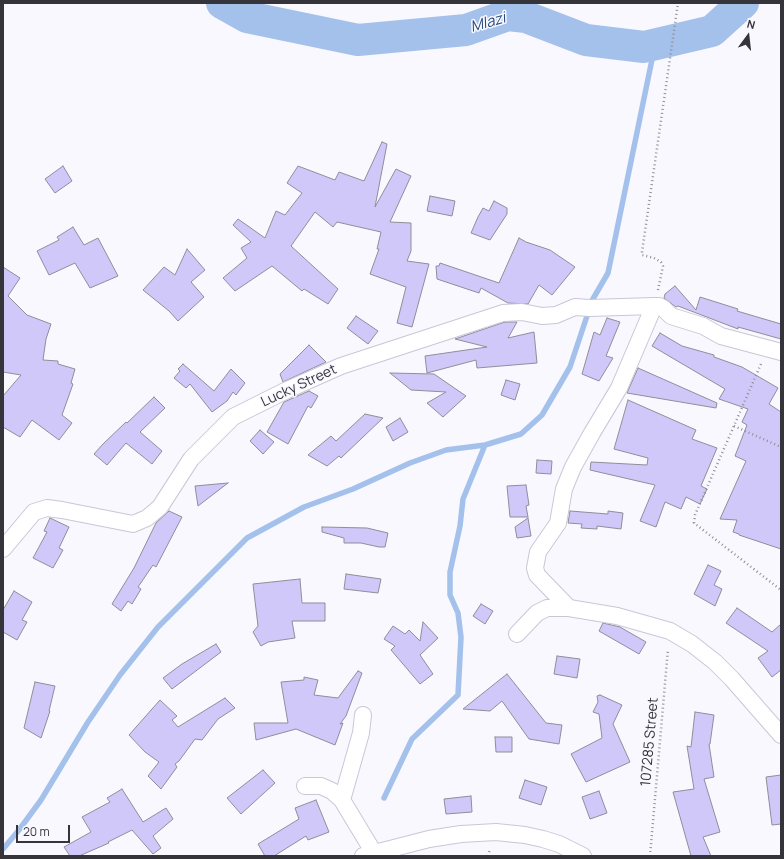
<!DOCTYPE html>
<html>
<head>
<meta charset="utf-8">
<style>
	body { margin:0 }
	#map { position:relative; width:784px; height:859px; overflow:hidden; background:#f9f8ff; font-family:Manrope,sans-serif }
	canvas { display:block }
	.frame { position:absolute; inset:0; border:4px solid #35343a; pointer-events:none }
	.north { position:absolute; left:728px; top:16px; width:40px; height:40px; -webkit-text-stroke:3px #f9f8ff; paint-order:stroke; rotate:15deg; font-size:11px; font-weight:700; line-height:16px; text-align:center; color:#35343a }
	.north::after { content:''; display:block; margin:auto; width:14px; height:18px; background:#35343a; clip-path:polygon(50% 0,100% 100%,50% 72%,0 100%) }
	.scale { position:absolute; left:16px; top:825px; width:54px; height:18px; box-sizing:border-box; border:2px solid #35343a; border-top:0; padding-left:5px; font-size:12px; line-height:14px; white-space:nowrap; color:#35343a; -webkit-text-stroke:3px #f9f8ff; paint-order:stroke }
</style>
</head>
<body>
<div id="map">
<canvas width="784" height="859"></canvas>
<div class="frame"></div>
<div class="north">N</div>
<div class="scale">20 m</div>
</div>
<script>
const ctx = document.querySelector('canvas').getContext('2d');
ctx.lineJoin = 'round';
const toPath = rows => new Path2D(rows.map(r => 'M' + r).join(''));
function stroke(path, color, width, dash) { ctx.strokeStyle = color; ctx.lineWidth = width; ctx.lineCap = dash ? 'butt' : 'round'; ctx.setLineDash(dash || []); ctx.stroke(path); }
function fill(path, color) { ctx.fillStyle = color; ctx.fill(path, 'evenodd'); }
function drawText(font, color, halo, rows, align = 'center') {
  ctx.font = font + ' Manrope,sans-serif'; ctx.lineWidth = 3; ctx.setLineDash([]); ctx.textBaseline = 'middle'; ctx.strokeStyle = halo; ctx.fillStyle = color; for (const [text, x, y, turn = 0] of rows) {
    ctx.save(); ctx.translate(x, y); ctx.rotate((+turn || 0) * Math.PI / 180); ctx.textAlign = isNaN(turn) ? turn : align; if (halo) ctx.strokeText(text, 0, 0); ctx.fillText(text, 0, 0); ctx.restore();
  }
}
stroke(toPath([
	[590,304,608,273,655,45],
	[384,798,412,739,458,695,461,637,458,613,450,595,450,572,460,526,463,499,485,445],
	[3,849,19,830,41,800,88,722,120,675,158,627,247,538,304,507,353,489,410,463,446,450,485,445,521,434,542,415,570,367,589,310]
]), '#a4c1eb', 5.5);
stroke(toPath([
	[222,3,247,17,358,40,466,30,508,15,526,17,586,40,644,47,712,31,743,3]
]), '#a4c1eb', 32);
const building = toPath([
	[382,142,387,144,375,207,396,169,411,176,390,222,411,223,411,251,407,261,429,264,412,327,397,323,406,287,370,274,379,249,377,249,381,232,337,222,333,227,315,212,291,246,338,289,328,304,304,289,302,291,272,266,235,291,223,278,247,258,241,248,251,242,233,225,238,219,265,238,276,211,285,215,302,193,287,183,298,166,335,180,339,172,364,181,382,142],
	[63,166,72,181,55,193,45,179,63,166],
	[430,196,455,201,452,216,427,211,430,196],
	[494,201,507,208,507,214,490,240,471,233,478,217,483,208,489,211,494,201],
	[73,227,84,245,98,238,118,276,90,288,75,263,49,275,37,251,59,240,57,237,73,227],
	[519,238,526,242,550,250,575,267,552,295,539,285,528,304,508,303,481,288,479,293,437,279,436,266,439,266,440,263,499,283,519,238],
	[187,249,205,270,191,282,204,297,178,321,169,311,143,290,164,267,175,275,187,249],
	[3,267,20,278,8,296,27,315,51,324,46,339,43,360,58,361,58,364,75,369,71,383,73,384,62,415,72,423,59,440,32,420,20,437,3,427,3,396,21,375,3,372,3,267],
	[675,286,696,310,700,297,738,309,737,311,781,324,781,339,738,327,738,329,678,306,676,307,664,298,665,294,675,286],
	[356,316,378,331,368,344,347,328,356,316],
	[607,318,620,322,606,356,613,358,599,381,582,374,594,332,600,335,607,318],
	[505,322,517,322,508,338,534,332,537,363,477,368,476,360,427,373,425,356,487,347,455,339,505,322],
	[660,333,682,346,714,355,714,357,742,367,778,388,769,404,781,412,781,549,739,535,739,534,733,532,737,520,720,519,746,461,735,456,747,425,742,422,748,409,719,399,725,389,652,346,660,333],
	[309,345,326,362,283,382,280,374,309,345],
	[183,364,214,391,231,369,245,383,236,395,233,392,227,401,212,412,190,384,186,388,174,378,180,371,178,369,183,364],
	[638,368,717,403,716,408,627,393,638,368],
	[390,373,434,374,466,396,443,417,427,403,446,392,411,390,390,373],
	[506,380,520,384,515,400,501,395,506,380],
	[309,391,318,396,311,408,308,406,288,444,267,432,284,402,309,391],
	[154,397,165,408,140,432,162,451,152,464,126,443,107,465,94,454,103,444,126,422,127,423,154,397],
	[628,400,696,430,692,439,717,448,701,486,707,489,700,504,686,497,681,509,665,502,656,527,640,521,655,485,590,470,591,462,647,465,648,458,614,449,628,400],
	[365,414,383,418,341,458,339,456,327,466,308,455,331,436,336,441,365,414],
	[400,418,408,432,393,441,386,427,400,418],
	[260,430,274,442,263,454,250,441,260,430],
	[537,460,552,461,551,474,536,473,537,460],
	[228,483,198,506,195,486,228,483],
	[526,485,529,505,526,506,528,517,510,517,507,486,526,485],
	[169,511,182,517,156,567,153,565,138,587,141,589,132,604,128,601,121,611,112,604,134,568,156,523,169,511],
	[570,511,608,514,608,511,623,513,621,529,597,526,597,529,581,528,582,524,568,523,570,511],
	[50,518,69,527,59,548,63,550,53,568,33,558,47,532,44,531,50,518],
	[528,518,531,536,517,538,515,527,528,518],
	[322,527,367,528,388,533,385,547,379,547,361,543,344,543,344,538,322,532,322,527],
	[708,565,721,571,714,585,722,589,715,606,694,594,708,565],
	[346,574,381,579,378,593,344,589,346,574],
	[300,579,302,603,325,603,325,621,292,621,295,638,268,642,261,646,253,632,258,626,253,584,300,579],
	[14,591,32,602,22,620,27,622,17,640,3,632,3,610,14,591],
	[481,604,493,611,485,624,473,616,481,604],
	[737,608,772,632,781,624,781,670,772,677,758,658,768,651,726,623,737,608],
	[423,622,438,638,420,655,433,674,420,684,391,650,395,646,384,639,393,626,405,634,409,630,420,641,423,622],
	[603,623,620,627,646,642,639,654,599,631,603,623],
	[216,644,221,652,172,689,163,678,182,664,216,644],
	[557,656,580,659,577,678,554,674,557,656],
	[358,671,362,673,346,716,340,724,343,723,335,745,296,729,256,740,254,723,288,723,281,682,304,680,304,677,318,680,314,695,338,698,358,671],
	[507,674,546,723,562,725,559,744,529,739,502,701,490,711,463,709,507,674],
	[35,682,55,686,49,711,50,711,41,738,24,728,35,682],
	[600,695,622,705,613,724,630,762,586,782,571,754,602,738,599,714,593,712,598,702,597,696,600,695],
	[225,698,235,708,218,719,202,740,195,739,179,761,175,764,177,767,161,789,148,776,159,762,145,752,129,735,160,700,177,716,172,720,178,727,225,698],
	[695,712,714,715,710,744,709,744,714,777,704,779,720,832,703,837,711,856,691,856,673,792,694,789,687,746,691,747,695,712],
	[495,737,512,737,512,752,496,752,495,737],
	[263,770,275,783,241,814,227,798,263,770],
	[781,775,781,824,772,825,766,777,781,775],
	[525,780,547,787,541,805,519,798,525,780],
	[122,789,143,822,166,808,173,819,153,836,161,848,153,854,132,830,108,842,109,843,79,856,70,856,64,847,91,832,82,817,110,802,107,798,122,789],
	[599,791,607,813,590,819,582,797,599,791],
	[471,796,472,812,446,814,444,799,471,796],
	[316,800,329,832,308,840,306,836,274,856,265,856,258,844,299,819,295,808,316,800]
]);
fill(building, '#d0c8f9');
stroke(building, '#8f8d9b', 1);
const street = toPath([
	[3,549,34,512,47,508,62,510,133,524,147,518,160,507,191,459,233,417,287,390,341,366,503,313,522,312,542,316,556,315,575,307,590,308,654,306],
	[569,608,537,575,535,568,538,552,558,523,564,489,573,467,592,433,619,388,654,306,659,306,663,308,671,316,703,326,721,336,781,352],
	[517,634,537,613,547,608,569,608,617,616,670,631,692,644,715,662,732,679,781,735],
	[305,786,321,786,332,791,342,800,374,853],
	[342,800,361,733,363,715],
	[363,856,429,839,461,834,496,832,525,835,543,839,559,844,583,856]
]);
stroke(street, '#c9c7d6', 18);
stroke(toPath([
	[658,290,663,266,661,262,654,258,642,255,642,252,678,3],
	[761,364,695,515,694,523,781,590],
	[734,426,781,447],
	[488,856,490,849],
	[650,856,668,649]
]), '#908f96', 2.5, [1, 3]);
stroke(street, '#fff', 16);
drawText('14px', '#35343a', '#f9f8ff', [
	["Lucky Street",299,386,-25],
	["107285 Street",650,742,-85]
]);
drawText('italic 15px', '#26497e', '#f9f8ff', [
	["Mlazi",488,23,-16]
]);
</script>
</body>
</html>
